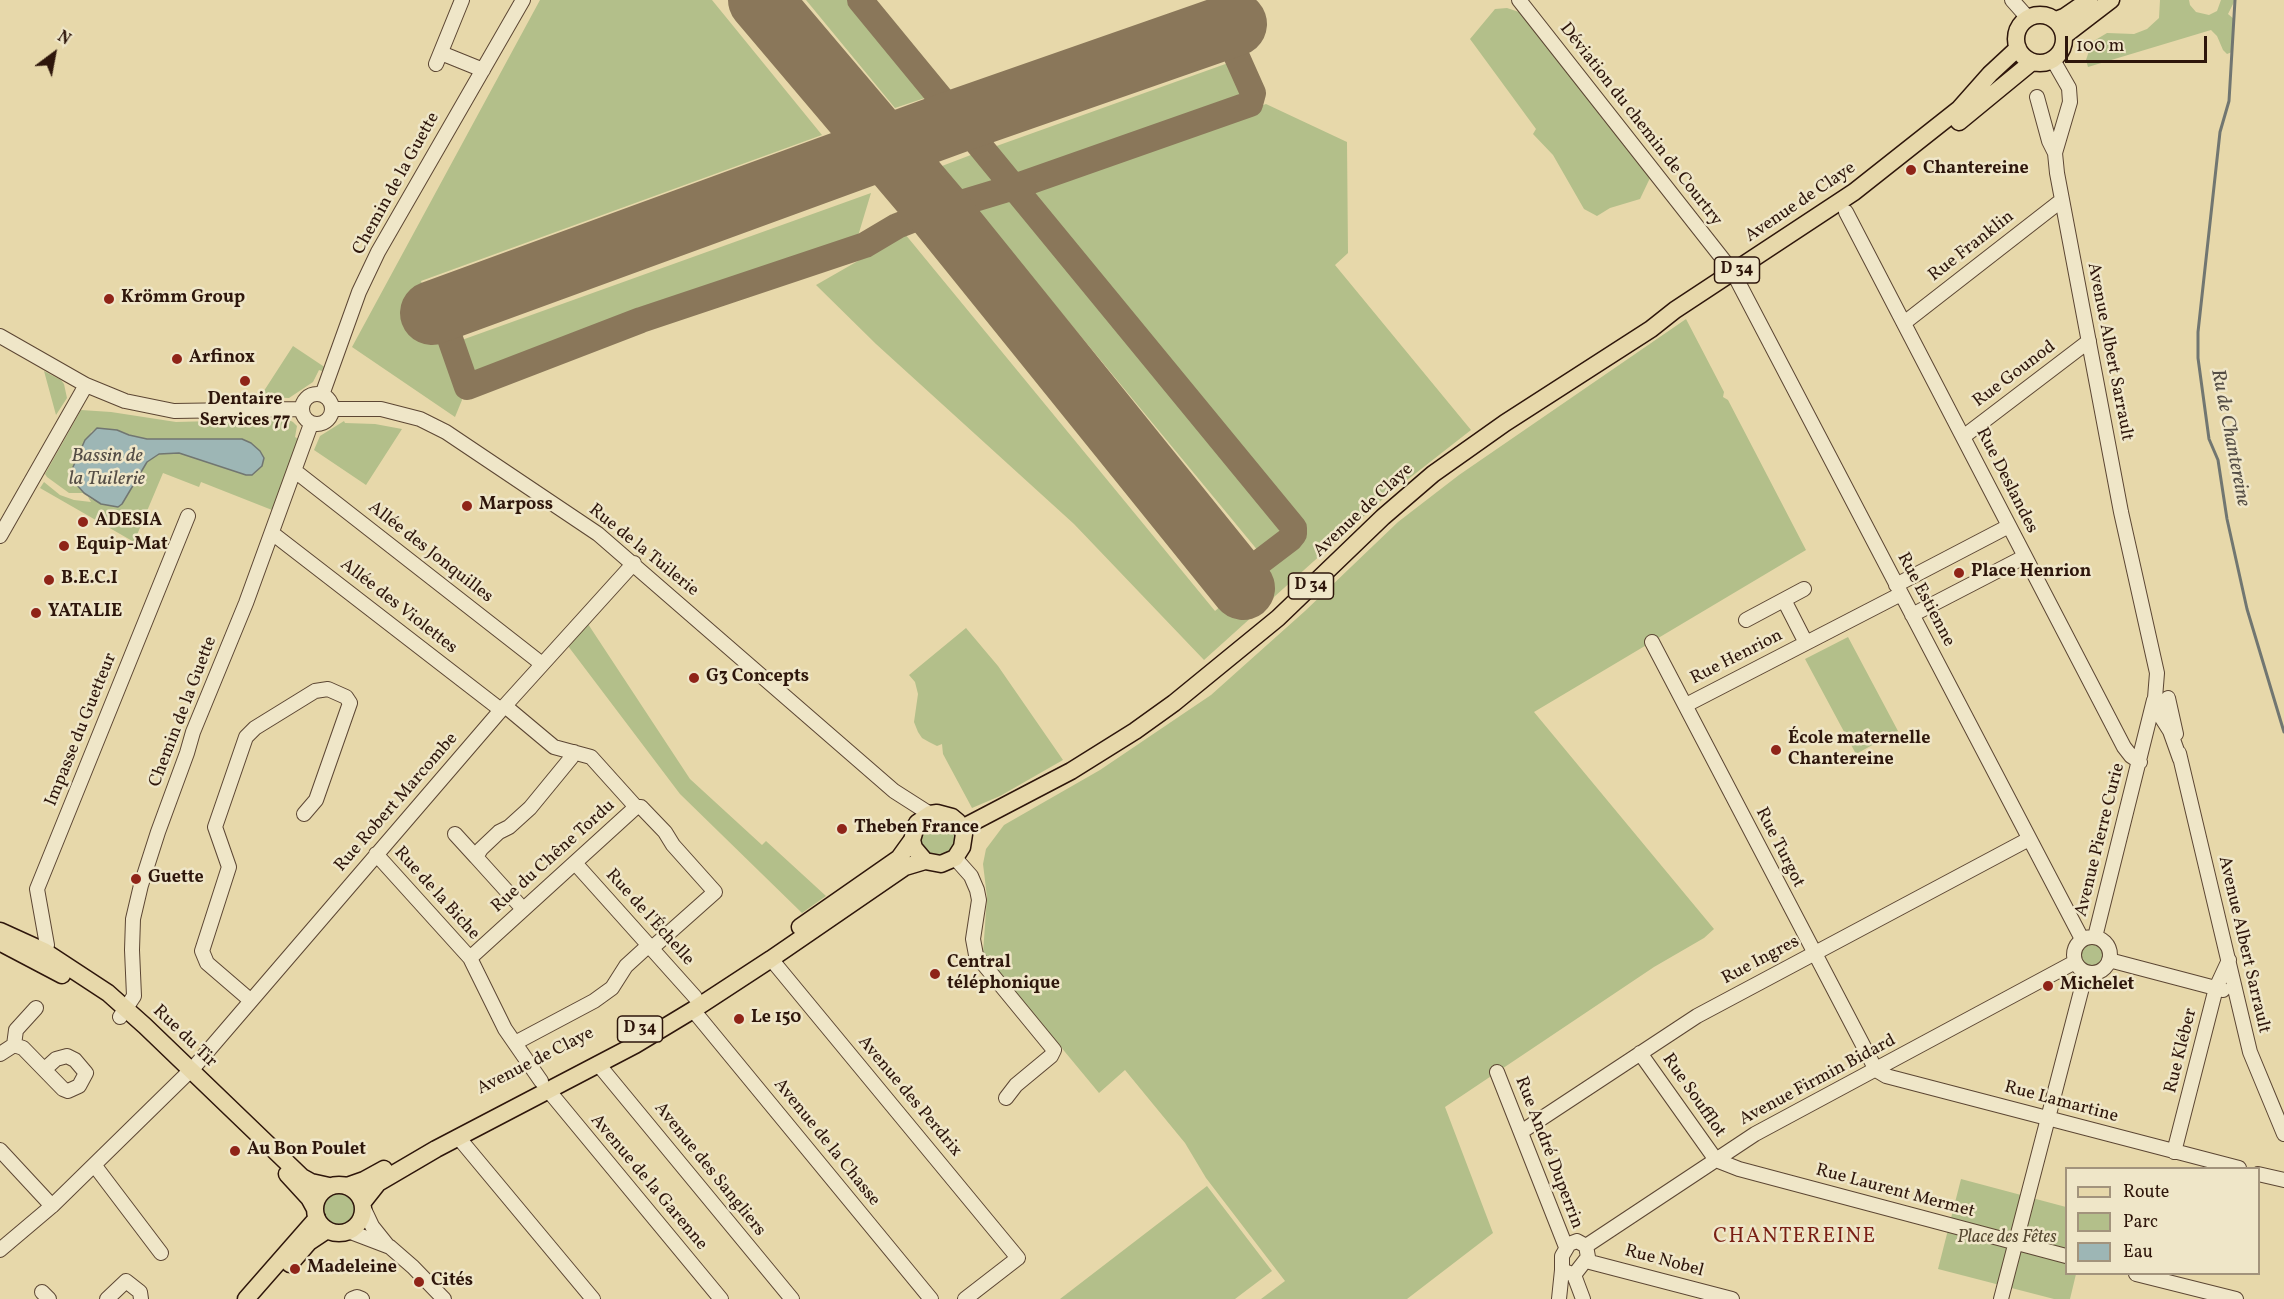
<!DOCTYPE html>
<html>
<head>
<meta charset="utf-8">
<style>
	body { margin:0 }
	#map { position:relative; width:2284px; height:1299px; overflow:hidden; background:#e7d8aa; font-family:Vollkorn,serif }
	canvas { display:block }
	.legend { position:absolute; left:2065px; top:1167px; width:195px; height:108px; box-sizing:border-box; background:#efe6c8; border:2px solid #a2937c; margin:0; padding:8px 10px; list-style:none; font-size:18px; color:#2e160b }
	.legend li { display:flex; align-items:center; gap:12px; height:30px }
	.legend b { width:30px; border:2px solid #a2937c }
	.north { position:absolute; left:24px; top:24px; width:60px; height:60px; -webkit-text-stroke:4px #efe6c8; paint-order:stroke; rotate:32deg; font-size:16px; font-weight:700; line-height:24px; text-align:center; color:#2e160b }
	.north::after { content:''; display:block; margin:auto; width:21px; height:27px; background:#2e160b; clip-path:polygon(50% 0,100% 100%,50% 72%,0 100%) }
	.scale { position:absolute; left:2065px; top:36px; width:142px; height:27px; box-sizing:border-box; border:3px solid #2e160b; border-top:0; padding-left:8px; font-size:18px; line-height:21px; white-space:nowrap; color:#2e160b; -webkit-text-stroke:4px #efe6c8; paint-order:stroke }
</style>
</head>
<body>
<div id="map">
<canvas width="2284" height="1299"></canvas>
<ul class="legend">
<li><b style="height:8px;background:#e7d8aa"></b>Route</li>
<li><b style="height:16px;background:#b3bf8a"></b>Parc</li>
<li><b style="height:16px;background:#9db6b5"></b>Eau</li>
</ul>
<div class="north">N</div>
<div class="scale">100 m</div>
</div>
<script>
const ctx = document.querySelector('canvas').getContext('2d');
ctx.lineJoin = 'round';
function fill(path, color) { ctx.fillStyle = color; ctx.fill(path, 'evenodd'); }
const toPath = rows => new Path2D(rows.map(r => 'M' + r).join(''));
function stroke(path, color, width, dash) { ctx.strokeStyle = color; ctx.lineWidth = width; ctx.lineCap = dash ? 'butt' : 'round'; ctx.setLineDash(dash || []); ctx.stroke(path); }
function drawText(font, color, halo, rows, align = 'center') {
  ctx.font = font + ' Vollkorn,serif'; ctx.lineWidth = 5; ctx.setLineDash([]); ctx.textBaseline = 'middle'; ctx.strokeStyle = halo; ctx.fillStyle = color; for (const [text, x, y, turn = 0] of rows) {
    ctx.save(); ctx.translate(x, y); ctx.rotate((+turn || 0) * Math.PI / 180); ctx.textAlign = isNaN(turn) ? turn : align; if (halo) ctx.strokeText(text, 0, 0); ctx.fillText(text, 0, 0); ctx.restore();
  }
}
fill(toPath([
	[540,0,712,0,822,135,421,281,462,400,455,417,352,347],
	[806,0,848,0,928,97,895,108],
	[2160,0,2189,0,2190,5,2196,12,2209,15,2217,11,2221,0,2235,0,2228,14,2234,19,2232,52,2227,54,2223,50,2217,36,2211,30,2088,67,2086,60,2092,42,2107,33,2134,34,2147,29,2159,18],
	[1507,8,1528,15,1604,121,1626,136,1640,153,1650,178,1640,199,1610,208,1597,216,1584,209,1553,155,1533,134,1536,129,1470,39,1495,9],
	[1231,62,1245,96,1018,179,991,148],
	[1266,104,1347,142,1348,253,1335,265,1471,430,1384,498,1204,660,1074,524,876,344,816,285,905,234,1215,611,1297,542,1302,536,1298,519,1024,191],
	[976,153,1002,185,965,195,942,166],
	[871,193,858,236,472,375,459,341],
	[1011,196,1285,529,1259,552,975,208],
	[1686,319,1724,392,1723,397,1728,400,1806,550,1534,712,1714,929,1704,938,1654,967,1445,1107,1493,1233,1407,1299,1261,1299,1285,1281,1206,1178,1185,1143,1125,1070,1099,1093,983,953,987,897,983,864,986,849,1004,825,1100,770,1211,695,1305,611,1398,522,1459,475],
	[293,346,326,368,325,372,319,370,313,382,289,398,260,397],
	[44,371,61,380,64,384,67,398,56,415],
	[81,410,111,412,176,422,287,419,293,422,297,426,295,437,298,439,272,510,201,482,199,487,163,473,134,542,40,488,44,482,60,495,74,500,91,502,88,497,93,500,122,504,147,462,159,454,179,453,246,475,242,439,147,439,129,435,117,430,97,428,91,432,77,485,84,493,69,493,47,477,45,474],
	[344,421,345,423,375,424,402,429,366,485,314,450,320,436],
	[588,624,690,779,762,845,766,841,826,896,802,913,680,794,568,646],
	[966,628,998,666,1063,760,1000,796,972,808,943,754,942,744,937,746,929,742,922,738,918,732,914,722,918,694,915,682,909,675],
	[1848,637,1898,731,1856,754,1805,659],
	'921 838a17 17 0 1 1 34 0a17 17 0 1 1-34 0Z',
	'2079 954a12 12 0 1 1 24 0a12 12 0 1 1-24 0Z',
	[1961,1179,2066,1207,2066,1274,2076,1274,2070,1299,2054,1299,1938,1269],
	[1207,1186,1272,1271,1235,1299,1060,1299],
	'322 1208a18 18 0 1 1 36 0a18 18 0 1 1-36 0Z'
]), '#b3bf8a');
const water = toPath([
	[97,428,117,430,129,435,147,439,242,439,251,443,260,451,264,458,262,466,252,475,246,475,179,453,159,454,147,462,122,504,118,507,101,504,84,493,77,485,73,467,85,440,97,428]
]);
fill(water, '#9db6b5');
stroke(water, '#717671', 1.5);
stroke(toPath([
	[2235,0,2229,101,2220,132,2198,332,2198,358,2209,439,2218,460,2227,519,2247,609,2284,732]
]), '#717671', 3);
stroke(toPath([
	[860,0,1294,528,1294,534,1290,539,1236,580],
	[440,310,467,387,641,320,865,245,897,226,938,210,1014,187,1250,104,1253,93,1224,28]
]), '#8a775a', 26);
stroke(toPath([
	[760,0,938,210,1243,588],
	[432,313,960,120,1235,24]
]), '#8a775a', 64);
const minor = toPath([
	[1519,0,1733,272],
	[2012,0,2028,18],
	[441,53,483,70],
	[2053,60,2069,88,2070,102,2055,153,2057,173,2121,512,2157,673,2155,698,2156,709,2170,731,2180,759],
	[436,64,462,0],
	[2037,97,2049,141,2055,153],
	[1846,212,2124,747,2131,756,2140,762],
	[1736,278,2082,939],
	[1904,323,2062,200],
	[0,336,86,385,125,401,174,411,301,409],
	'302 409a15 15 0 1 1 30 0a15 15 0 1 1-30 0Z',
	[322,395,359,292,378,252,523,0],
	[333,409,381,409,420,419,446,432,598,534,894,791,930,814],
	[1963,437,2089,341],
	[295,471,542,664],
	[272,533,501,710],
	[0,536,86,385],
	[1896,585,2009,526],
	[1784,600,1806,643],
	[1912,615,2024,557],
	[1746,620,1804,589],
	[1652,642,1876,1070,1886,1076,2239,1168],
	[2168,698,2176,734],
	[1686,705,1901,594],
	[505,706,554,747,591,757,636,807,641,807,665,832,673,845,715,892,652,948],
	[2179,753,2250,1052,2284,1134],
	[455,834,476,857],
	[376,854,470,958,505,1029,541,1081],
	[955,858,971,876,977,890,979,900,973,939,976,955,1054,1050,1051,1056,1016,1085,1006,1098],
	[575,863,695,997],
	[523,909,476,857,481,849,499,832,509,827,530,808,571,758,574,752],
	[2095,937,2154,700],
	'2074 955a18 18 0 1 1 36 0a18 18 0 1 1-36 0Z',
	[470,958,636,807],
	[40,959,47,945,37,889,188,516],
	[771,959,1018,1258,965,1299],
	[2109,960,2223,990],
	[250,1000,207,963,202,951,229,867,215,827,246,737,255,728,315,691,328,689,346,697,350,703,316,800,304,814],
	[693,1010,931,1299],
	[120,1017,134,996,132,950,133,919,141,885,158,832,187,753,193,732,246,603,311,424],
	[515,1043,594,1001,612,988,626,966,649,945],
	[14,1045,16,1030,36,1008],
	[1640,1053,1716,1160,1739,1169,2066,1256],
	[0,1054,14,1045,23,1048,63,1089,68,1091,79,1086,86,1073,75,1060,67,1056,56,1059,45,1069],
	[598,1064,792,1299],
	[1497,1072,1566,1247],
	[548,1090,721,1299],
	[1521,1132,1697,1016,2029,839],
	[458,1137,593,1299],
	[0,1150,52,1206],
	[2174,1152,2216,988,2229,960],
	[95,1166,161,1253],
	[2258,1174,2284,1180],
	[364,1209,372,1226,388,1246],
	[348,1231,390,1247,413,1267,444,1299],
	[1577,1241,1586,1246,1588,1257,1574,1275,1572,1274,1562,1270,1562,1256,1569,1244,1577,1241],
	[1586,1246,1755,1134,2075,962],
	[0,1250,52,1206,195,1066,501,710,634,563],
	[1586,1261,1732,1299],
	[2136,1274,2236,1299],
	[1574,1275,1583,1299],
	[42,1292,49,1299],
	[107,1299,126,1281,140,1292,141,1299],
	[352,1299,357,1297,362,1299],
	[1559,1299,1562,1270],
	[2001,1299,2086,972]
]);
const major = toPath([
	'2016 39a24 24 0 1 1 48 0a24 24 0 1 1-48 0Z',
	[2056,20,2064,17,2089,0],
	[2064,36,2111,0],
	[1959,122,2032,62],
	[962,828,1071,771,1135,731,1174,703,1278,618,1383,517,1433,474,1505,423,1651,329,1675,310,1854,192,1959,109,1990,74,2018,48],
	[800,927,899,858,912,840],
	[0,931,44,951,108,993,145,1026,302,1177,311,1182,329,1186],
	[5,945,62,975],
	[287,1174,309,1198,315,1209],
	'315 1209a24 24 0 1 1 48 0a24 24 0 1 1-48 0Z',
	[347,1186,364,1180,384,1169],
	[363,1202,378,1183,436,1149,635,1045,693,1010,771,959,905,867,925,861,941,864,955,858,962,847,964,834,958,822,952,817,937,813,930,814,917,823,912,840,914,848,925,861],
	[290,1264,309,1242,327,1230],
	[246,1299,317,1218]
]);
stroke(minor, '#5c4633', 16);
stroke(major, '#2e160b', 19);
stroke(minor, '#efe6c8', 14);
stroke(major, '#e7d8aa', 16);
for (const [x, y, r, color] of [
	[1911,170,6,"#8f2418"],
	[109,299,6,"#8f2418"],
	[177,359,6,"#8f2418"],
	[245,381,6,"#8f2418"],
	[467,506,6,"#8f2418"],
	[83,522,6,"#8f2418"],
	[64,546,6,"#8f2418"],
	[1959,573,6,"#8f2418"],
	[49,580,6,"#8f2418"],
	[36,613,6,"#8f2418"],
	[694,678,6,"#8f2418"],
	[1776,750,6,"#8f2418"],
	[842,829,6,"#8f2418"],
	[136,879,6,"#8f2418"],
	[935,974,6,"#8f2418"],
	[2048,986,6,"#8f2418"],
	[739,1019,6,"#8f2418"],
	[235,1151,6,"#8f2418"],
	[295,1269,6,"#8f2418"],
	[419,1282,6,"#8f2418"]
]) { const dot = new Path2D(); dot.arc(x, y, r, 0, 2 * Math.PI); ctx.fillStyle = color; ctx.fill(dot); stroke(dot, '#efe6c8', 2); }
for (const [x, y, w] of [
	[1737,270,45],
	[1311,586,45],
	[640,1029,45]
]) { const box = new Path2D(); box.roundRect(x - w / 2, y - 13, w, 26, 4.5); ctx.fillStyle = '#efe6c8'; ctx.fill(box); stroke(box, '#2e160b', 1.5); }
drawText('bold 16px', '#2e160b', null, [
	["D 34",1737,270],
	["D 34",1311,586],
	["D 34",640,1029]
]);
drawText('18px', '#2e160b', '#efe6c8', [
	["Déviation du chemin de Courtry",1640,125,52],
	["Chemin de la Guette",397,184,-61],
	["Avenue de Claye",1801,203,-34],
	["Rue Franklin",1972,247,-38],
	["Avenue Albert Sarrault",2109,352,79],
	["Rue Gounod",2015,375,-37],
	["Rue Deslandes",2006,481,63],
	["Avenue de Claye",1364,511,-43],
	["Rue de la Tuilerie",643,551,39],
	["Allée des Jonquilles",430,553,38],
	["Rue Estienne",1925,600,62],
	["Allée des Violettes",398,607,38],
	["Rue Henrion",1737,658,-27],
	["Chemin de la Guette",184,712,-69],
	["Impasse du Guetteur",82,730,-68],
	["Rue Robert Marcombe",397,803,-49],
	["Avenue Pierre Curie",2101,840,-76],
	["Rue Turgot",1779,848,63],
	["Rue du Chêne Tordu",554,857,-42],
	["Rue de la Biche",436,894,48],
	["Rue de l'Échelle",649,918,48],
	["Avenue Albert Sarrault",2243,945,77],
	["Rue Ingres",1761,961,-28],
	["Rue du Tir",184,1037,44],
	["Rue Kléber",2182,1051,-76],
	["Avenue de Claye",536,1062,-27],
	["Avenue Firmin Bidard",1818,1081,-28],
	["Rue Soufflot",1693,1096,55],
	["Avenue des Perdrix",909,1097,50],
	["Rue Lamartine",2061,1103,15],
	["Avenue de la Chasse",826,1143,51],
	["Rue André Duperrin",1548,1153,69],
	["Avenue des Sangliers",709,1170,51],
	["Avenue de la Garenne",648,1183,50],
	["Rue Laurent Mermet",1895,1192,15],
	["Rue Nobel",1664,1262,15]
]);
drawText('bold 18px', '#2e160b', '#efe6c8', [
	["Chantereine",1923,170],
	["Krömm Group",121,299],
	["Arfinox",189,359],
	["Dentaire",245,401,"center"],
	["Services 77",245,422,"center"],
	["Marposs",479,506],
	["ADESIA",95,522],
	["Equip-Mat",76,546],
	["Place Henrion",1971,573],
	["B.E.C.I",61,580],
	["YATALIE",48,613],
	["G3 Concepts",706,678],
	["École maternelle",1788,740],
	["Chantereine",1788,761],
	["Theben France",854,829],
	["Guette",148,879],
	["Central",947,964],
	["téléphonique",947,985],
	["Michelet",2060,986],
	["Le 150",751,1019],
	["Au Bon Poulet",247,1151],
	["Madeleine",307,1269],
	["Cités",431,1282]
], 'left');
drawText('italic 18px', '#564931', '#efe6c8', [
	["Place des Fêtes",2007,1239]
]);
drawText('italic 20px', '#554e46', '#efe6c8', [
	["Ru de Chantereine",2229,438,79],
	["Bassin de",107,457],
	["la Tuilerie",107,480]
]);
ctx.letterSpacing = '1.5px';
drawText('21px', '#7a1f14', '#efe6c8', [
	["CHANTEREINE",1795,1238]
]);
ctx.letterSpacing = '0px';
</script>
</body>
</html>
